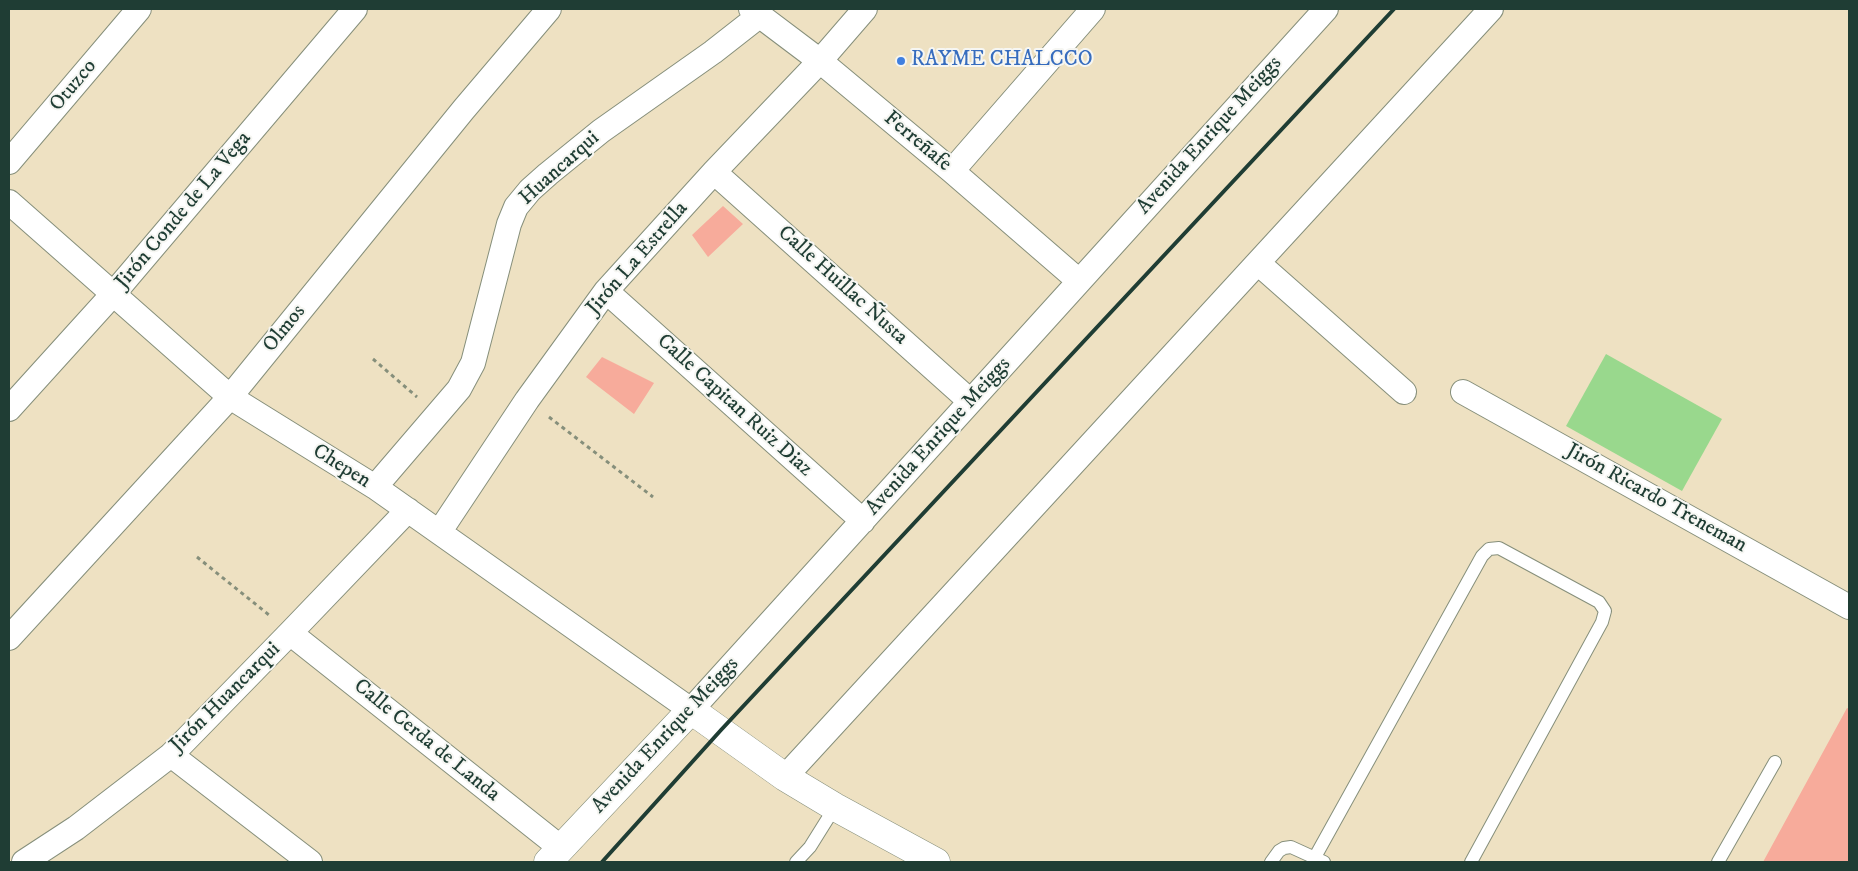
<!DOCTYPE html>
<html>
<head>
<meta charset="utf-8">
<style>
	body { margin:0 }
	#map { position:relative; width:1858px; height:871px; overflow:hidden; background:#eee1c2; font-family:"IM FELL DW Pica",serif }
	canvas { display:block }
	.frame { position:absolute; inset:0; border:10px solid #1f3d34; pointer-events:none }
</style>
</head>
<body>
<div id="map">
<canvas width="1858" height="871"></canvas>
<div class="frame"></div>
</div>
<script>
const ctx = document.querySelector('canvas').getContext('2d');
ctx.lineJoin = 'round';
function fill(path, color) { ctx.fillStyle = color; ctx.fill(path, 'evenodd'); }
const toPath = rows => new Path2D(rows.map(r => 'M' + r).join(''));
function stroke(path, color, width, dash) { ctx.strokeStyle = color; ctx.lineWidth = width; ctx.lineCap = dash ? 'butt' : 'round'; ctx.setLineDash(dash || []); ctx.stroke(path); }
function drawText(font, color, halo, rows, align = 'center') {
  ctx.font = font + ' "IM FELL DW Pica",serif'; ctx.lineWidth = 4; ctx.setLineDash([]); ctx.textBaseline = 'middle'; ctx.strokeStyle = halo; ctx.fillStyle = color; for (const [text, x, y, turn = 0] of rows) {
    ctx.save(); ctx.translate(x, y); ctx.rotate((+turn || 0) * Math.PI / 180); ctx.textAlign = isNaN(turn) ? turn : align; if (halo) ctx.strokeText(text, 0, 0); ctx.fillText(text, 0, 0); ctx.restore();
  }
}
fill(toPath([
	[1606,354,1722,419,1682,491,1566,426]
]), '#99d88d');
fill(toPath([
	[723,206,743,224,708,257,692,235],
	[602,357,654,383,634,414,586,377],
	[1847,708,1849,709,1849,862,1763,862]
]), '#f7ab9b');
const lane = toPath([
	[1315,857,1482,556,1489,549,1499,548,1599,602,1605,611,1602,622,1471,862],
	[796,862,810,847,835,807],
	[1271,862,1279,851,1284,848,1291,847,1324,862],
	[1718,862,1775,762]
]);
const street = toPath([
	[751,9,820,61,952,171,1079,281],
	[9,162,139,9],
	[952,171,1093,9],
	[714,172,970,401],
	[9,202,230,397,375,487,691,710,1326,9],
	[1258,263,1404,392],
	[606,291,863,521],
	[1463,392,1849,607],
	[9,409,114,293,355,9],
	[375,487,459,389,473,363,509,224,516,207,530,190,548,174,601,131,713,52,759,16,760,9],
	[440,531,527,400,606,291,714,172,820,61,865,9],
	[290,633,561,848],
	[9,638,230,397,464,109,549,9],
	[171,755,310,862],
	[785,777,1491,9],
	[24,862,76,828,171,755,290,633,408,510]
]);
const secondary = toPath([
	[548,862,691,710,785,777,835,807,936,862]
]);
stroke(lane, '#868f7b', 14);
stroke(street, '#868f7b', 26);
stroke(secondary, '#868f7b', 29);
stroke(toPath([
	[373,359,417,397],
	[549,417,653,497],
	[197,557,269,615]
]), '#868f7b', 3, [4, 4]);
stroke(lane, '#fff', 12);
stroke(street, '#fff', 24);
stroke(secondary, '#fff', 28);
stroke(toPath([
	[602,862,721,730,1394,9]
]), '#1f3d34', 4);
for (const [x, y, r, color] of [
	[901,61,5,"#3f7fe0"]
]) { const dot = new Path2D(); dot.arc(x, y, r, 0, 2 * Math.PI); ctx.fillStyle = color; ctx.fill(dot); stroke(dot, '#f6f6f2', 2); }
drawText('21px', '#366cbe', '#f6f6f2', [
	["RAYME CHALCCO",911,61]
], 'left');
drawText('21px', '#1f3d34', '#f6f6f2', [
	["Otuzco",74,86,-50],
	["Avenida Enrique Meiggs",1210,136,-48],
	["Ferreñafe",917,142,40],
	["Huancarqui",560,169,-42],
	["Jirón Conde de La Vega",184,211,-50],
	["Jirón La Estrella",638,259,-49],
	["Calle Huillac Ñusta",842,286,42],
	["Olmos",285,329,-51],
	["Calle Capitan Ruiz Diaz",734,406,42],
	["Avenida Enrique Meiggs",939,437,-48],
	["Chepen",341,467,32],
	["Jirón Ricardo Treneman",1656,499,29],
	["Jirón Huancarqui",226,698,-45],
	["Avenida Enrique Meiggs",666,736,-47],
	["Calle Cerda de Landa",426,741,39]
]);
</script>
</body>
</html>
